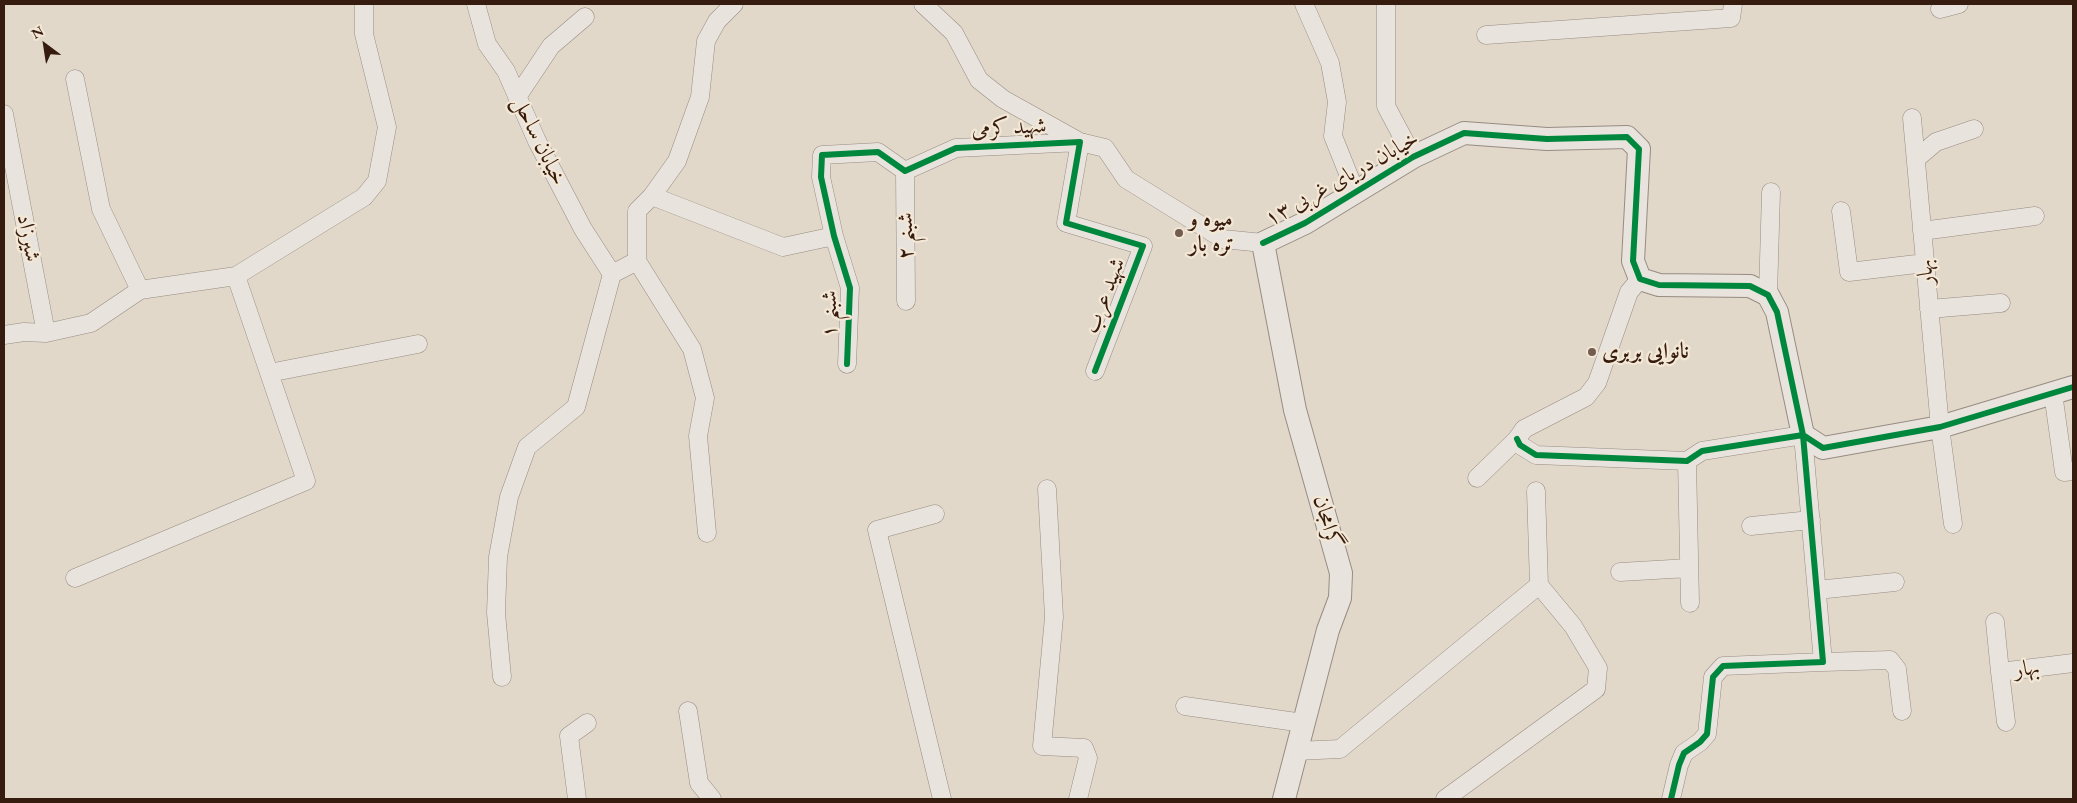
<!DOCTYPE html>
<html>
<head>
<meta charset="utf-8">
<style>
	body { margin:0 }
	#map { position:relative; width:2077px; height:803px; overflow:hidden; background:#e2d8ca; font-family:"EB Garamond",serif }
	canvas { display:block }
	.frame { position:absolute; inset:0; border:5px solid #361b0f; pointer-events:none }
	.north { position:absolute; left:20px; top:20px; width:50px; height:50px; -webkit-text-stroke:4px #f3e7d5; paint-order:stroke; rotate:329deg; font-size:14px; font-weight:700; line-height:20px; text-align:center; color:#361b0f }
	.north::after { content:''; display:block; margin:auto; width:18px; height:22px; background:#361b0f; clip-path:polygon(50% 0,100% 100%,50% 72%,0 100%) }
</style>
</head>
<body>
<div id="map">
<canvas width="2077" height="803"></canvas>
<div class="frame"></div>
<div class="north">N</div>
</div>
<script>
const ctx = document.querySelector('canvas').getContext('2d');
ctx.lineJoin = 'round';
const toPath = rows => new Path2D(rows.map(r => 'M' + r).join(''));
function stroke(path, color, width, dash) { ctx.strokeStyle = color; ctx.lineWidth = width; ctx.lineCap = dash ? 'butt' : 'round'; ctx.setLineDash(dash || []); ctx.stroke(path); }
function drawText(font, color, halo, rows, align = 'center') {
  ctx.font = font + ' "EB Garamond",Amiri,serif'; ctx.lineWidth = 4.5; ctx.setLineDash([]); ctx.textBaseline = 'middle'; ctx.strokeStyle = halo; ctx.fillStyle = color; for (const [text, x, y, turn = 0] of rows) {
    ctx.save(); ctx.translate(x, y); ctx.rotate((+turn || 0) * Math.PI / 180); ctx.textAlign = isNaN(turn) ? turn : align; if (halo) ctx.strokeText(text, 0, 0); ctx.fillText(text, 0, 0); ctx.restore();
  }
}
const minor = toPath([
	[476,4,487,44,506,71,537,141,583,229,612,274],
	[923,4,954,33,979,80,1003,99,1080,142,1105,148,1126,179,1223,239,1263,243],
	[1304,4,1330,63,1337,102,1333,136,1355,191],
	[1386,4,1386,106,1413,157],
	[1940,9,1959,4],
	[1486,35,1731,18,1733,4],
	[75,79,101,209,140,290],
	[517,97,551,46,585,17],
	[4,114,46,333],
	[1912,118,1940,427,1953,524],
	[1916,159,1936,142,1974,129],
	[905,171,906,301],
	[652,196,783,247,834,236],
	[1841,211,1849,272,1925,263],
	[1922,231,2035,216],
	[637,261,692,349,705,398,698,436,707,533],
	[1768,295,1771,192],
	[1929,309,2001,303],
	[4,335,24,332,46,333,91,323,140,290,236,276,364,197,377,181,387,127,364,34,364,4],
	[847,364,850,288,834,236,821,177,822,155,878,152,905,171,956,148,1080,142,1066,223,1143,246,1095,371],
	[269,373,418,344],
	[2053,393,2064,472,2073,471],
	[1517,439,1520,445,1536,455,1687,461,1702,451,1803,435,1823,662,1723,666,1713,677,1707,734,1700,742,1684,753,1679,765,1671,799],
	[1687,461,1690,603],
	[1477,478,1517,439,1524,429,1586,397,1597,383,1629,292,1640,279],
	[1047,489,1054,617,1042,746,1084,748,1088,758,1078,799],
	[935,514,877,530,942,799],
	[1751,526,1811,520],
	[1620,572,1689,568],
	[75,578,306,481,236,276],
	[1817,590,1895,582],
	[1995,622,2000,672],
	[1823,662,1890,660,1897,669,1902,711],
	[502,677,496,613,498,557,509,497,527,447,576,407,612,274,637,261,637,211,652,196,677,161,700,97,706,41,717,21,734,4],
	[1185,706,1303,723],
	[688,711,699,783,712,799],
	[2006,722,2000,672,2073,663],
	[1296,751,1340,749,1539,585,1536,491],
	[577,799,569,736,587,723],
	[1445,799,1596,689,1598,668,1573,626,1539,585]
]);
const tertiary = toPath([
	[1284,799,1328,630,1340,598,1341,573,1295,410,1263,243,1305,223,1413,157,1464,133,1547,139,1627,137,1639,149,1633,261,1640,279,1659,285,1750,286,1768,295,1777,312,1803,435,1823,448,1940,427,2073,387]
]);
stroke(minor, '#968c82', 19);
stroke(tertiary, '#968c82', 24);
stroke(minor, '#e8e3dc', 18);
stroke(tertiary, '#e8e3dc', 22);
stroke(toPath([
	[1263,243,1305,223,1413,157,1464,133,1547,139,1627,137,1639,149,1633,261,1640,279,1659,285,1750,286,1768,295,1777,312,1803,435,1823,448,1940,427,2073,387],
	[847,364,850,288,834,236,821,177,822,155,878,152,905,171,956,148,1080,142,1066,223,1143,246,1095,371],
	[1517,439,1520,445,1536,455,1687,461,1702,451,1803,435,1823,662,1723,666,1713,677,1707,734,1700,742,1684,753,1679,765,1671,799]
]), '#00873e', 6);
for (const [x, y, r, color] of [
	[1179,233,5,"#725d50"],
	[1592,352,5,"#725d50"]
]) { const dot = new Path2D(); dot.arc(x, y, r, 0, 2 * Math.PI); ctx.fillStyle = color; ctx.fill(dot); stroke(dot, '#f3e7d5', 2); }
drawText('22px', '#361b0f', '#f3e7d5', [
	["شهید کرمی",1009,128,-3],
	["خیابان ساحل",539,141,64],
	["خیابان دریای غربی ۱۳",1342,179,-29],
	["شبنم ۲",906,236,-90],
	["شیرزاد",28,238,79],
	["بهار",1926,272,-95],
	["شهید عرب",1105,296,-69],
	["شبنم ۱",830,314,-90],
	["گرامجان",1327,522,74],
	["بهار",2027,669,-7]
]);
drawText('bold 22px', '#361b0f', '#f3e7d5', [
	["میوه و",1189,220],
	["تره بار",1189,245],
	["نانوایی بربری",1602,352]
], 'left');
</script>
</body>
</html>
